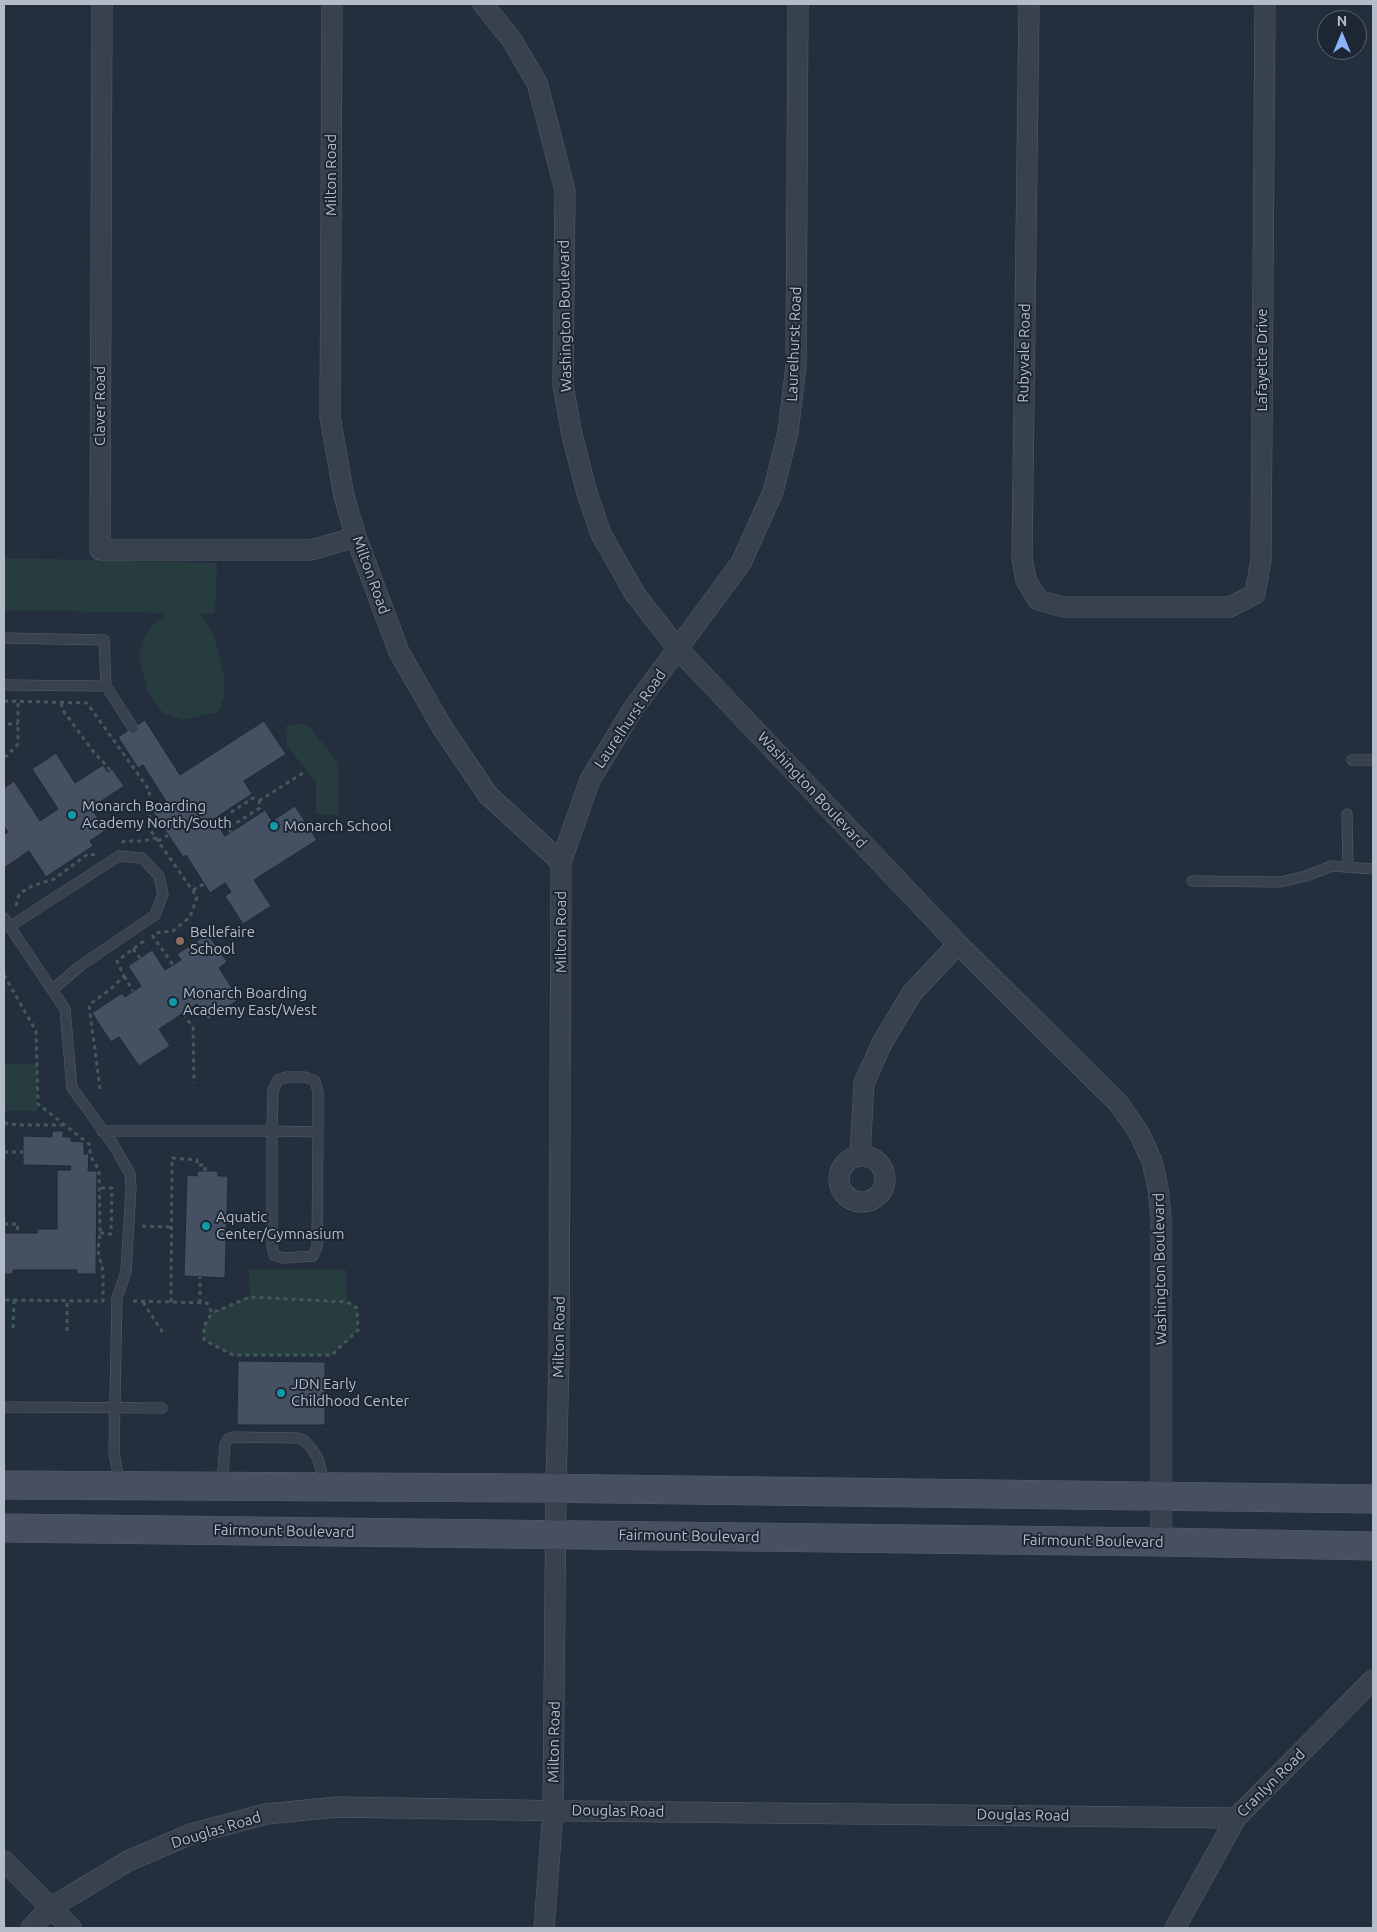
<!DOCTYPE html>
<html>
<head>
<meta charset="utf-8">
<style>
	body { margin:0 }
	#map { position:relative; width:1377px; height:1932px; overflow:hidden; background:#242f3e; font-family:Ubuntu,sans-serif }
	canvas { display:block }
	.frame { position:absolute; inset:0; border:5px solid #b4bcc9; pointer-events:none }
	.north { position:absolute; left:1317px; top:10px; width:50px; height:50px; box-sizing:border-box; background:#1d2633; border:1px solid #59626f; border-radius:50%; rotate:0deg; font-size:14px; font-weight:700; line-height:20px; text-align:center; color:#b4bcc9 }
	.north::after { content:''; display:block; margin:auto; width:18px; height:22px; background:#8ab4f8; clip-path:polygon(50% 0,100% 100%,50% 72%,0 100%) }
</style>
</head>
<body>
<div id="map">
<canvas width="1377" height="1932"></canvas>
<div class="frame"></div>
<div class="north">N</div>
</div>
<script>
const ctx = document.querySelector('canvas').getContext('2d');
ctx.lineJoin = 'round';
function fill(path, color) { ctx.fillStyle = color; ctx.fill(path, 'evenodd'); }
const toPath = rows => new Path2D(rows.map(r => 'M' + r).join(''));
function stroke(path, color, width, dash) { ctx.strokeStyle = color; ctx.lineWidth = width; ctx.lineCap = dash ? 'butt' : 'round'; ctx.setLineDash(dash || []); ctx.stroke(path); }
function drawText(font, color, halo, rows, align = 'center') {
  ctx.font = font + ' Ubuntu,sans-serif'; ctx.lineWidth = 4; ctx.setLineDash([]); ctx.textBaseline = 'middle'; ctx.strokeStyle = halo; ctx.fillStyle = color; for (const [text, x, y, turn = 0] of rows) {
    ctx.save(); ctx.translate(x, y); ctx.rotate((+turn || 0) * Math.PI / 180); ctx.textAlign = isNaN(turn) ? turn : align; if (halo) ctx.strokeText(text, 0, 0); ctx.fillText(text, 0, 0); ctx.restore();
  }
}
fill(toPath([
	[4,558,217,563,215,613,200,613,214,635,224,677,224,696,218,712,182,720,163,713,148,692,139,658,143,641,150,628,167,613,4,610],
	[295,724,308,725,338,763,339,815,316,814,316,781,306,771,287,744,286,726],
	[4,1064,37,1064,37,1111,4,1111],
	[249,1269,346,1270,347,1302,357,1308,358,1330,332,1355,233,1355,204,1340,204,1326,212,1313,250,1296]
]), '#263c3f');
const building = toPath([
	[145,720,180,775,264,721,286,754,244,781,252,794,214,819,225,836,265,810,272,821,295,806,317,840,254,880,271,906,243,924,225,896,231,892,225,883,210,893,186,855,183,857,153,812,167,803,143,765,138,768,118,737,145,720],
	[56,753,75,783,103,765,108,772,112,769,124,786,91,808,106,830,90,841,93,846,46,877,29,851,4,868,4,835,8,832,4,826,4,788,14,781,40,821,58,809,32,769,56,753],
	[208,934,227,962,219,968,239,999,208,1020,197,1004,159,1029,170,1046,139,1066,119,1037,111,1042,92,1013,122,993,125,997,141,986,128,966,152,950,165,970,181,960,177,954,208,934],
	[52,1131,63,1131,63,1137,71,1137,71,1141,84,1142,84,1154,89,1154,88,1171,97,1171,96,1274,77,1274,77,1270,13,1270,13,1274,4,1274,4,1233,37,1233,37,1229,57,1229,57,1170,70,1170,71,1166,23,1165,23,1136,52,1137,52,1131],
	[197,1171,218,1171,218,1176,228,1176,225,1278,184,1276,187,1175,197,1176,197,1171],
	[238,1361,325,1362,325,1425,237,1425,238,1361]
]);
fill(building, '#455162');
stroke(building, '#1f2835', 1);
const lane = toPath([
	[4,638,104,640,106,686,4,685],
	[106,686,133,728],
	[1352,760,1373,760],
	[1347,814,1348,867],
	[1192,881,1280,882,1306,876,1332,866,1373,869],
	[4,918,65,1009,72,1088,113,1144,130,1174,131,1188,126,1272,117,1298,114,1453,120,1484],
	[9,927,119,856,142,858,159,876,163,894,155,915,80,966,52,990],
	[102,1131,272,1131,318,1132,317,1247,313,1256,284,1258,274,1255,272,1246,272,1131,273,1090,278,1080,287,1077,305,1077,315,1081,318,1092,318,1132],
	[4,1407,162,1408],
	[222,1485,225,1444,228,1439,234,1437,298,1438,305,1441,312,1449,318,1459,322,1474,319,1486]
]);
const street = toPath([
	[102,4,100,550,311,550,356,537],
	[332,4,330,417,344,496,356,537,399,652,442,727,488,795,561,862,559,1356,556,1488,553,1811,544,1928],
	[483,4,512,40,537,83,549,128,565,191,563,385,572,435,587,493,601,534,635,594,678,649,958,944,1119,1104,1139,1133,1152,1161,1158,1188,1161,1217,1161,1542],
	[1029,4,1022,558,1026,580,1038,600,1063,607,1230,607,1255,594,1261,560,1265,4],
	[561,862,590,780,633,709,741,563,773,492,788,432,796,366,798,4],
	'839 1179a23 23 0 1 1 46 0a23 23 0 1 1-46 0Z',
	[860,1156,864,1083,882,1043,912,993,958,944],
	[4,1861,71,1928],
	[31,1928,50,1908,128,1861,191,1834,266,1814,337,1807,573,1811,1236,1818],
	[1175,1928,1236,1818,1373,1680]
]);
const secondary = toPath([
	[4,1485,534,1488,1373,1499],
	[4,1528,1161,1542,1373,1546]
]);
stroke(lane, '#565f6c', 11);
stroke(street, '#565f6c', 21);
stroke(secondary, '#565f6c', 29);
stroke(toPath([
	[4,701,87,703,150,791,148,800,151,831,197,897,190,917,173,931,154,933],
	[61,703,64,712,93,751,110,770],
	[8,724,18,724],
	[4,756,7,756,18,744,18,702],
	[259,801,306,771],
	[228,828,221,824,224,817,253,798,259,801,260,808,228,828,231,832],
	[158,841,168,835],
	[122,843,124,841,143,841,156,838],
	[193,890,204,884],
	[16,906,19,894,32,886,54,879,88,854,95,855],
	[152,935,173,965],
	[133,949,140,958],
	[4,975,36,1031,38,1104,89,1144,91,1157,99,1170,100,1233,98,1251,103,1271,103,1301,4,1300],
	[124,976,133,991],
	[183,1014,193,1027,194,1083],
	[100,1089,89,1005,113,987,124,976,117,961,144,941],
	[4,1123,17,1125,65,1125],
	[4,1152,23,1152],
	[4,1224,18,1224,17,1233],
	[142,1226,171,1227],
	[100,1233,111,1234,112,1188,100,1188],
	[133,1301,207,1303,212,1313,250,1297,347,1302,357,1308,358,1330,332,1355,233,1355,204,1340,204,1326,212,1313],
	[143,1302,163,1333],
	[171,1302,172,1158,197,1160,197,1165,205,1165,205,1171],
	[200,1303,200,1277],
	[13,1328,14,1300],
	[67,1331,67,1301]
]), '#44595c', 3, [4, 4]);
stroke(lane, '#38414e', 10);
stroke(street, '#38414e', 20);
stroke(secondary, '#465061', 28);
for (const [x, y, r, color] of [
	[72,815,5,"#0f9aa8"],
	[274,826,5,"#0f9aa8"],
	[180,941,5,"#8d6e63"],
	[173,1002,5,"#0f9aa8"],
	[206,1226,5,"#0f9aa8"],
	[281,1393,5,"#0f9aa8"]
]) { const dot = new Path2D(); dot.arc(x, y, r, 0, 2 * Math.PI); ctx.fillStyle = color; ctx.fill(dot); stroke(dot, '#1d2633', 2); }
drawText('15px', '#b4bcc9', '#1d2633', [
	["Milton Road",331,175,-90],
	["Washington Boulevard",565,316,-91],
	["Laurelhurst Road",794,344,-88],
	["Rubyvale Road",1024,353,-89],
	["Lafayette Drive",1262,360,-90],
	["Claver Road",100,406,-90],
	["Milton Road",371,575,70],
	["Laurelhurst Road",630,719,-56],
	["Washington Boulevard",812,790,47],
	["Milton Road",561,932,-90],
	["Washington Boulevard",1160,1269,-91],
	["Milton Road",559,1337,-89],
	["Fairmount Boulevard",284,1531,1],
	["Fairmount Boulevard",689,1536,1],
	["Fairmount Boulevard",1093,1541,1],
	["Milton Road",554,1742,-89],
	["Cranlyn Road",1271,1783,-45],
	["Douglas Road",618,1811,1],
	["Douglas Road",1023,1815,1],
	["Douglas Road",216,1830,-17]
]);
drawText('15px', '#b4bcc9', '#1d2633', [
	["Monarch Boarding",82,806],
	["Academy North/South",82,823],
	["Monarch School",284,826],
	["Bellefaire",190,932],
	["School",190,949],
	["Monarch Boarding",183,993],
	["Academy East/West",183,1010],
	["Aquatic",216,1217],
	["Center/Gymnasium",216,1234],
	["JDN Early",291,1384],
	["Childhood Center",291,1401]
], 'left');
</script>
</body>
</html>
